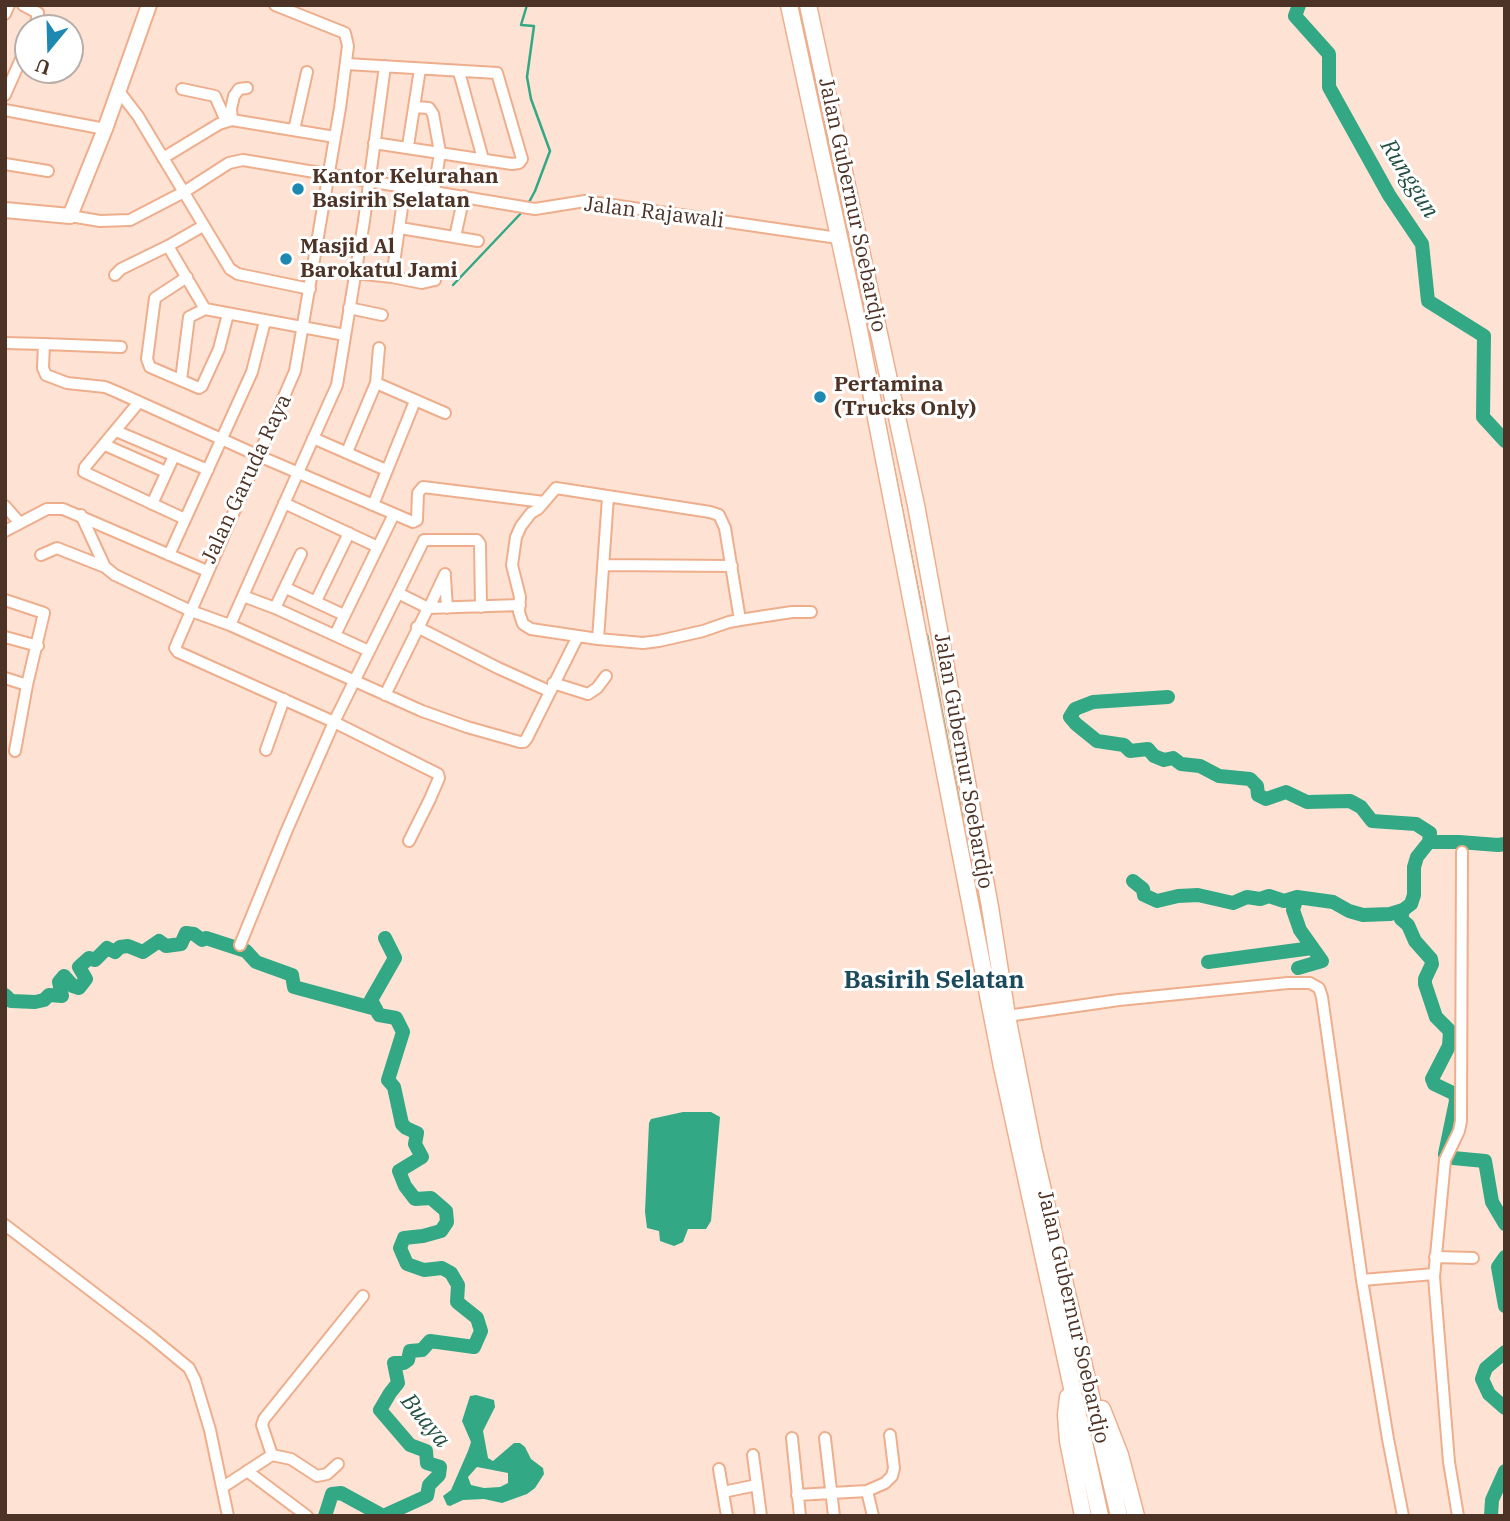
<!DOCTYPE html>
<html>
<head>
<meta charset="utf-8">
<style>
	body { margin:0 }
	#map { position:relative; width:1510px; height:1521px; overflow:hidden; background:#fee3d5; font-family:"IBM Plex Serif",serif }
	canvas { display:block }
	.frame { position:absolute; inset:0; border:7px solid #4d3326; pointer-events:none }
	.north { position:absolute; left:14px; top:14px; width:70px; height:70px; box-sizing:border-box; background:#fff; border:2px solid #b8ada8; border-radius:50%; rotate:199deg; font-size:19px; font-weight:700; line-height:28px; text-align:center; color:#4d3326 }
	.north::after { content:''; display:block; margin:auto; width:24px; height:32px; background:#1d89b0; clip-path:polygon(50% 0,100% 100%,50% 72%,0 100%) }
</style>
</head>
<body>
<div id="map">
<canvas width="1510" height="1521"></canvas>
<div class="frame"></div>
<div class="north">U</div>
</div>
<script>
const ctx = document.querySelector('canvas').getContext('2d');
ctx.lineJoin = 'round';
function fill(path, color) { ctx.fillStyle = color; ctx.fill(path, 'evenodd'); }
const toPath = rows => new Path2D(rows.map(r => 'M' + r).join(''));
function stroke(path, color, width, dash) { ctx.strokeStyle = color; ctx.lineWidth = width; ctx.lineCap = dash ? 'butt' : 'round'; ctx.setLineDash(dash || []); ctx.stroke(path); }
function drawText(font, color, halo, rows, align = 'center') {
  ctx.font = font + ' "IBM Plex Serif",serif'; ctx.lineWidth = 6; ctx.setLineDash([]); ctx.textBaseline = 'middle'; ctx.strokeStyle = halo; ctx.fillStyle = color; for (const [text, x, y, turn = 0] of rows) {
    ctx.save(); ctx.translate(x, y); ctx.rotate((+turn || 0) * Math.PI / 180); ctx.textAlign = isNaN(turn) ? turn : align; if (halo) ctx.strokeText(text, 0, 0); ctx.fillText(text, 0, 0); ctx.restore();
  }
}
fill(toPath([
	[683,1112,711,1112,720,1117,711,1221,706,1229,688,1229,683,1242,674,1246,660,1241,659,1231,647,1228,645,1212,649,1123,651,1119],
	[476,1395,494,1400,495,1407,483,1431,488,1458,493,1461,514,1443,520,1443,525,1447,531,1459,543,1468,544,1474,535,1488,527,1494,502,1503,484,1499,463,1500,450,1506,447,1505,443,1496,451,1490,468,1451,471,1442,462,1421,470,1396],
	[477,1467,508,1473,508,1483,500,1487,484,1488,471,1485,468,1477]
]), '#32a885');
stroke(toPath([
	[527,5,521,25,534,26,527,77,531,99,550,151,535,191,528,204],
	[453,285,524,210],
	[878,388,922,611],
	[927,635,962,817],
	[1080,1389,1109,1516]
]), '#32a885', 2.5);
stroke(toPath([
	[1299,5,1295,16,1329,54,1329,87,1389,195,1422,244,1428,301,1484,336,1483,417,1505,441],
	[1168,697,1093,702,1075,709,1070,717,1076,724,1097,741,1124,745,1130,751,1148,749,1154,756,1164,760,1173,758,1181,764,1200,766,1219,776,1250,779,1257,786,1258,795,1266,799,1286,792,1307,802,1350,801,1361,807,1372,821,1416,824,1430,833,1429,842,1417,857,1414,867,1414,895,1411,904,1403,910,1401,919,1408,925,1415,941,1431,959,1432,964,1425,979,1425,984,1436,1017,1450,1031,1449,1046,1432,1079,1434,1084,1455,1094,1456,1101,1445,1154,1453,1158,1485,1161,1492,1202,1505,1224],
	[1429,842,1459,842,1498,845,1505,844],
	[1133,881,1143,889,1144,895,1157,901,1178,896,1198,895,1233,903,1247,897,1260,899,1269,896,1284,901,1297,897,1333,902,1349,911,1363,915,1390,914,1403,910],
	[1297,897,1293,910,1300,930,1322,961,1298,968],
	[1208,962,1312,948],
	[5,995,11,1001,35,1002,44,1000,49,995,62,996,59,982,64,976,73,986,79,988,86,979,79,967,89,958,95,960,107,948,115,952,120,947,128,946,143,952,159,941,166,946,181,944,186,933,194,934,202,940,206,938,246,951,256,962,292,975,294,987,376,1009],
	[1505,1257,1498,1267,1505,1306],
	[1505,1352,1486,1368,1482,1379,1489,1394,1505,1408],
	[325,1516,332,1494,341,1493,383,1516],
	[383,1516,427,1496,429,1485,439,1475,440,1467,427,1463,426,1451,410,1445,380,1410,390,1393,398,1383,394,1363,404,1363,408,1360,410,1351,422,1350,430,1341,474,1347,481,1331,477,1318,457,1302,458,1285,451,1273,442,1268,424,1270,407,1264,400,1248,404,1238,423,1236,441,1231,447,1222,446,1211,431,1198,415,1199,405,1186,399,1171,422,1157,415,1144,417,1133,406,1128,402,1124,394,1087,388,1080,403,1032,396,1018,379,1015,371,1000,395,958,385,938],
	[1491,1516,1492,1500,1505,1471]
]), '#32a885', 14);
const minor = toPath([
	[23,5,38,13,35,28],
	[275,5,345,33,348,46,340,108,295,371,175,648,178,652,334,722,438,774,439,778,430,799,409,841],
	[5,14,9,5],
	[347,64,497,73,522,159,519,163,512,164,374,143],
	[459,72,483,159],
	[182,89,215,96,226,121],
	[118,90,138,116,230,269,238,274,310,289],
	[5,95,28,43],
	[415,107,429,108,433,114,440,152,434,191],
	[5,110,105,129],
	[232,120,231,109,234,96,239,89,247,88],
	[294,130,307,72],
	[408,146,420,69],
	[163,158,219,124,232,120,335,137],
	[5,164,48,171],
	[70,216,100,221,130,220,184,192,229,163,243,160,535,209,585,201,838,238],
	[400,228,478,241],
	[455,237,464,196],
	[168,246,205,309],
	[355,273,392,277,422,283,435,280],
	[115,275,121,269,168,246,203,226],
	[187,277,155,298,147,359,150,367,199,388,202,386,219,349,228,314],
	[392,277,405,187],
	[349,308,382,315],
	[5,343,44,344,43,368,46,375,67,383,105,387,117,392,259,456,413,522,417,520,418,493,423,487,544,502],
	[44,344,121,347],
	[181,380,189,317,205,309,345,335],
	[376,383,445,413],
	[139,402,85,467,84,472,185,519],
	[116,431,208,470],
	[313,438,386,470],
	[105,445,166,472],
	[347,452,376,383,379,348],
	[284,503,378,547],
	[152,504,174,456],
	[373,505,415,401],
	[5,506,19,522],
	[81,515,105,567,115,575,191,611,230,625,422,711,467,727,520,742,524,742,527,738,578,636],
	[5,531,47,509,63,509,207,571],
	[41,555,57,548,105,567],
	[169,555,252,372,265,321],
	[603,565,732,566],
	[445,577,447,608],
	[286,588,344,615],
	[398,593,424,540,477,540,480,544,481,607],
	[243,596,275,608,369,651],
	[5,600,44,613,27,685,15,751],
	[316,601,349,533],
	[275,608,301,554],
	[429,608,445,574],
	[740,620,725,528,719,515,710,512,556,488,538,509,531,513,521,526,516,537,512,565,520,597,519,612,523,624,531,629,598,639,643,643,659,641,703,631,729,622,740,620,759,617,792,612,811,612],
	[230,625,337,385,364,221,385,66],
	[417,627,498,668,549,691],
	[335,635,394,514],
	[5,637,38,646],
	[598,639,608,497],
	[5,678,27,685],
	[553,683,588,694,597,688,606,676],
	[385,695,428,608],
	[266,750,284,699],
	[240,945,286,832,334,722,398,593,428,608,520,605],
	[1007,1016,1119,1000,1288,983,1310,983,1319,988,1322,997,1362,1280,1388,1439,1403,1516],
	[5,1225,149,1335,189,1368,195,1380,210,1430,228,1516],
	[1435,1257,1473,1258],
	[1362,1280,1434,1274],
	[792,1438,800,1516],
	[825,1438,834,1516],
	[272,1455,262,1425,264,1419,363,1296],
	[753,1455,761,1516],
	[719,1469,727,1516],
	[247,1471,307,1516],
	[223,1487,272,1455,291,1459,317,1476,327,1474,338,1464],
	[867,1491,873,1516],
	[723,1492,757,1485],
	[797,1495,867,1491,885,1483,892,1476,894,1468,890,1435],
	[1458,1516,1449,1462,1434,1277,1445,1160,1459,1131,1461,1121,1462,852]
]);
const major = toPath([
	[5,210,70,216,105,129,149,5]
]);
const highway = toPath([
	[789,5,858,325,1002,1067,1100,1516],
	[808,5,916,505,990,907,1007,1016,1034,1152,1119,1516],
	[1068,1397,1066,1415,1068,1441,1083,1516],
	[1102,1409,1120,1455,1136,1516]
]);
stroke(minor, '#eeae8c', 14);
stroke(major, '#eeae8c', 18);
stroke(highway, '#eeae8c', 19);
stroke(minor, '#fff', 10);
stroke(major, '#fff', 14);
stroke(highway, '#fff', 16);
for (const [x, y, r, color] of [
	[298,189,7,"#1d89b0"],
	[286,259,7,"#1d89b0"],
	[820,397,7,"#1d89b0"]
]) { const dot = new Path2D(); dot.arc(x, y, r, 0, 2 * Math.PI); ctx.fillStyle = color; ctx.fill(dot); stroke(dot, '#fff', 2.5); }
drawText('bold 21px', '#4d3326', '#fff', [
	["Kantor Kelurahan",312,177],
	["Basirih Selatan",312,201],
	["Masjid Al",300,247],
	["Barokatul Jami",300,271],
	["Pertamina",834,385],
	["(Trucks Only)",834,409]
], 'left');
drawText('21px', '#4d3326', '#fff', [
	["Jalan Gubernur Soebardjo",852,205,78],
	["Jalan Rajawali",654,213,7],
	["Jalan Garuda Raya",247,479,-65],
	["Jalan Gubernur Soebardjo",963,761,80],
	["Jalan Gubernur Soebardjo",1073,1317,77]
]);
drawText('italic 23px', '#215040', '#fff', [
	["Runggun",1409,179,58],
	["Buaya",425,1421,50]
]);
drawText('bold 24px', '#1b4a5d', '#fff', [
	["Basirih Selatan",934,981]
]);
</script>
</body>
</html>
